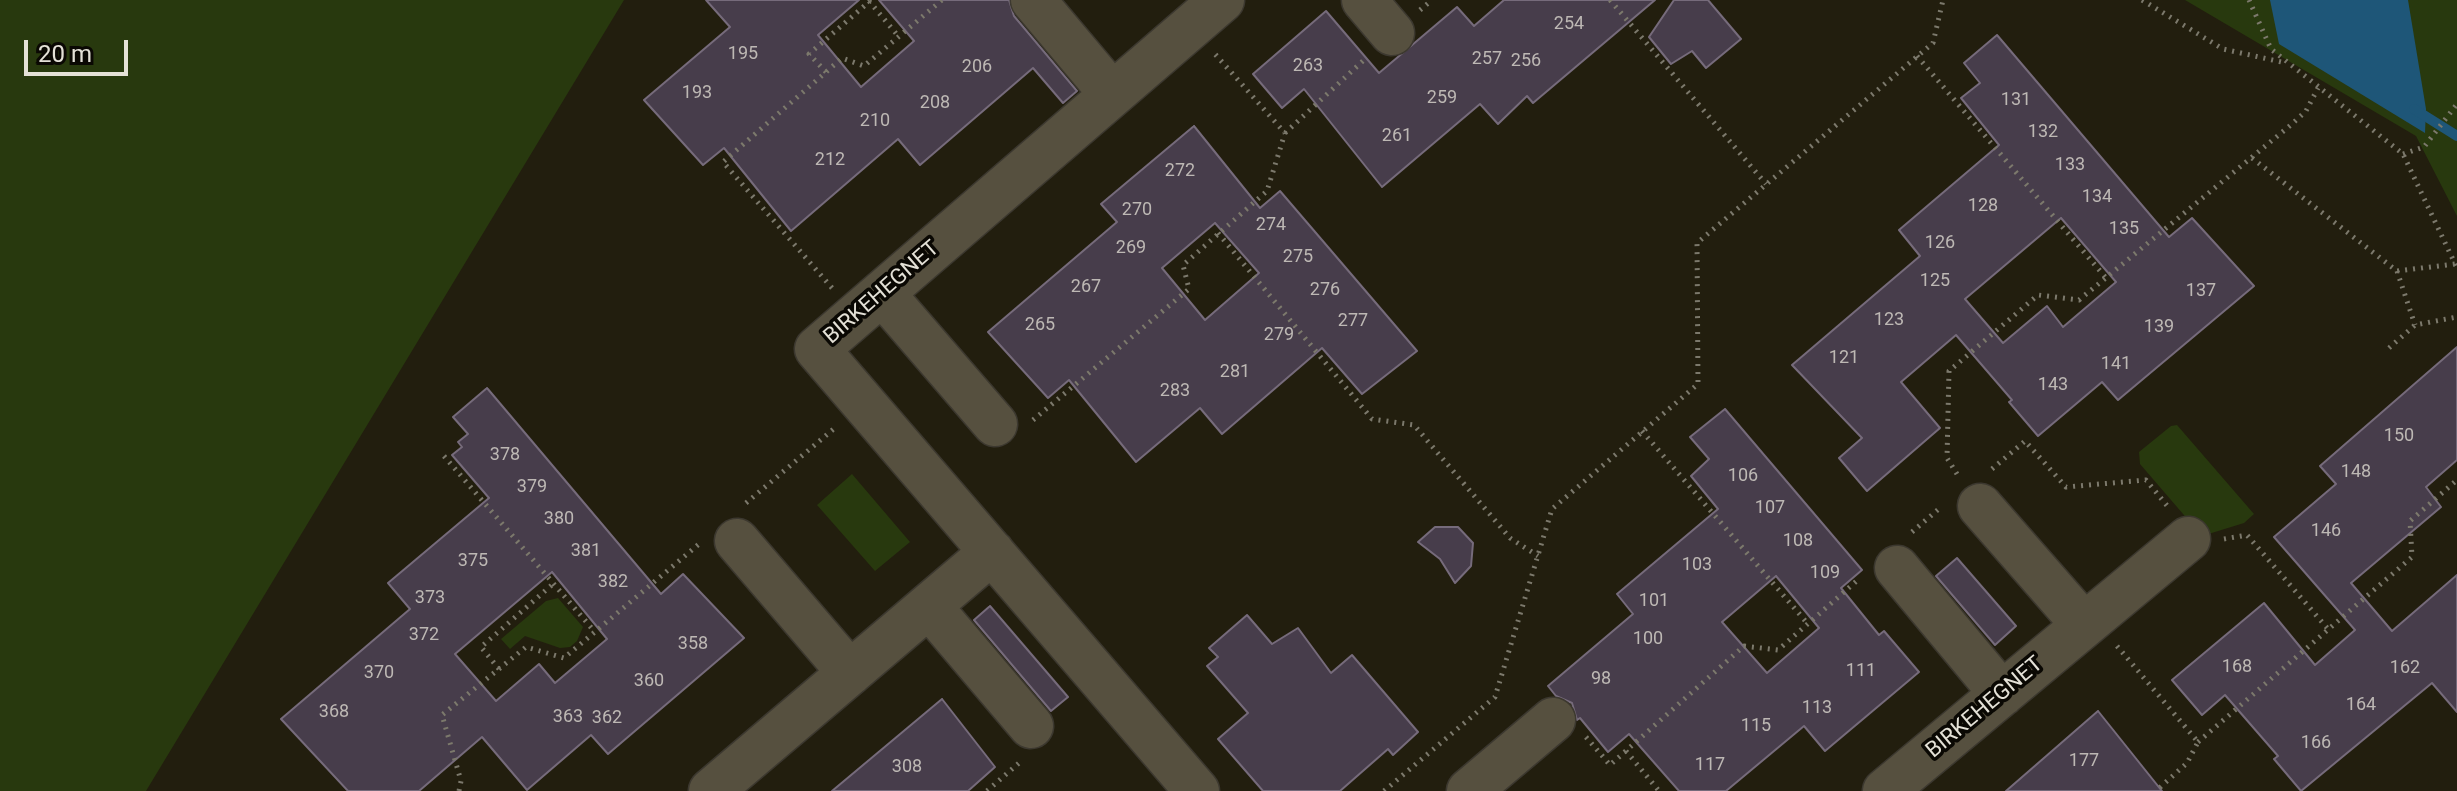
<!DOCTYPE html>
<html>
<head>
<meta charset="utf-8">
<style>
	body { margin:0 }
	#map { position:relative; width:2457px; height:791px; overflow:hidden; background:#221e0e; font-family:Roboto,sans-serif }
	canvas { display:block }
	.scale { position:absolute; left:24px; top:40px; width:104px; height:36px; box-sizing:border-box; border:4px solid #e4e1d7; border-top:0; padding-left:10px; font-size:24px; line-height:28px; white-space:nowrap; color:#e4e1d7; -webkit-text-stroke:6px #0a0803; paint-order:stroke }
</style>
</head>
<body>
<div id="map">
<canvas width="2457" height="791"></canvas>
<div class="scale">20 m</div>
</div>
<script>
const ctx = document.querySelector('canvas').getContext('2d');
ctx.lineJoin = 'round';
function fill(path, color) { ctx.fillStyle = color; ctx.fill(path, 'evenodd'); }
const toPath = rows => new Path2D(rows.map(r => 'M' + r).join(''));
function stroke(path, color, width, dash) { ctx.strokeStyle = color; ctx.lineWidth = width; ctx.lineCap = dash ? 'butt' : 'round'; ctx.setLineDash(dash || []); ctx.stroke(path); }
function drawText(font, color, halo, rows, align = 'center') {
  ctx.font = font + ' Roboto,sans-serif'; ctx.lineWidth = 7; ctx.setLineDash([]); ctx.textBaseline = 'middle'; ctx.strokeStyle = halo; ctx.fillStyle = color; for (const [text, x, y, turn = 0] of rows) {
    ctx.save(); ctx.translate(x, y); ctx.rotate((+turn || 0) * Math.PI / 180); ctx.textAlign = isNaN(turn) ? turn : align; if (halo) ctx.strokeText(text, 0, 0); ctx.fillText(text, 0, 0); ctx.restore();
  }
}
fill(toPath([
	[0,0,624,0,146,791,0,791],
	[2185,0,2457,0,2457,216,2416,136],
	[2177,425,2254,514,2244,523,2202,536,2140,464,2139,452,2171,426],
	[852,474,910,542,875,571,817,505],
	[558,598,583,627,577,641,570,647,560,648,525,636,510,649,501,639,546,601]
]), '#28390e');
fill(toPath([
	[2270,0,2408,0,2426,109,2425,133,2279,44]
]), '#1e5678');
stroke(toPath([
	[2414,109,2457,136]
]), '#1e5678', 10);
const building = toPath([
	[706,0,859,0,818,35,861,87,914,41,879,0,1009,0,1014,16,1077,91,1063,103,1033,68,920,165,898,139,791,231,724,148,703,165,644,100,730,27,706,0],
	[1504,0,1655,0,1533,103,1527,96,1498,124,1480,104,1382,187,1304,89,1282,108,1253,74,1326,11,1379,73,1457,7,1474,26,1504,0],
	[1674,0,1708,0,1741,39,1706,68,1692,51,1671,64,1649,37,1674,0],
	[1997,35,2169,237,2192,218,2254,286,2118,400,2102,382,2038,436,2009,402,2012,400,1956,335,1901,382,1940,428,1867,491,1839,458,1862,438,1792,365,1920,256,1899,230,1999,145,1961,98,1980,83,1964,63,1997,35],
	[2061,218,2116,282,2063,327,2047,306,2003,343,1965,299,2061,218],
	[1194,126,1260,208,1280,191,1417,351,1362,394,1322,348,1222,434,1200,408,1136,462,1069,380,1048,398,988,332,1117,222,1101,204,1194,126],
	[1215,223,1259,273,1205,320,1162,268,1215,223],
	[2457,347,2457,460,2426,487,2441,507,2351,583,2392,631,2457,575,2457,712,2432,683,2301,791,2274,759,2278,756,2225,695,2202,715,2172,680,2264,603,2315,665,2355,630,2274,537,2336,484,2320,466,2457,347],
	[487,388,661,594,683,574,744,638,608,754,591,735,527,790,482,737,419,791,348,791,281,719,410,609,388,583,489,498,452,455,462,447,458,442,468,434,453,417,487,388],
	[552,572,607,639,555,683,539,664,496,701,455,654,552,572],
	[1725,409,1862,570,1841,588,1879,635,1884,631,1919,672,1825,751,1804,726,1726,791,1679,791,1629,734,1608,752,1580,718,1577,720,1572,703,1556,696,1548,686,1633,614,1617,594,1718,509,1691,476,1709,459,1690,437,1725,409],
	[1776,576,1819,628,1767,673,1722,622,1776,576],
	[1435,527,1458,527,1473,543,1471,566,1455,583,1440,559,1418,542,1435,527],
	[1957,558,2016,626,1995,645,1936,576,1957,558],
	[990,606,1068,697,1051,711,974,620,990,606],
	[1247,615,1272,644,1298,628,1331,673,1352,655,1418,732,1393,755,1388,749,1340,791,1263,791,1218,739,1248,713,1207,666,1218,657,1209,648,1247,615],
	[942,699,995,767,968,791,832,791,942,699],
	[2098,711,2162,791,2006,791,2098,711]
]);
fill(building, '#473d4b');
stroke(building, '#766b7b', 2);
const minor = toPath([
	[1033,0,1112,94],
	[1364,0,1392,33],
	[882,293,995,424],
	[1980,506,2084,625],
	[737,541,850,673],
	[1897,568,2002,694],
	[929,606,1031,726],
	[711,791,992,552],
	[1197,791,817,349,1222,0],
	[1469,791,1553,720],
	[1885,791,2188,539]
]);
stroke(minor, '#3c382f', 47);
stroke(toPath([
	[1610,0,1766,184],
	[2142,0,2223,49,2286,63],
	[2249,0,2271,49,2403,154,2457,268],
	[869,1,899,37],
	[1420,10,1432,0],
	[1917,56,2106,278],
	[826,72,809,54,870,1],
	[1285,133,1365,59],
	[2403,154,2424,147,2457,104],
	[2252,158,2397,271,2455,264],
	[1218,233,1372,419,1414,425,1510,538,1538,556],
	[2397,271,2415,325],
	[832,288,723,162,842,58,864,66,942,0],
	[2389,348,2415,325,2457,317],
	[1033,420,1189,289,1183,265,1267,191,1285,133,1215,54],
	[1642,431,1808,624],
	[444,456,595,632],
	[1992,469,2025,441,2066,487,2146,480,2169,508],
	[1957,474,1947,458,1949,371,2038,295,2079,300,2292,124,2306,111,2318,88],
	[746,503,836,427],
	[1912,532,1941,507],
	[2224,539,2247,535,2328,629],
	[2117,646,2198,742,2187,763,2156,791],
	[499,669,481,647,553,584],
	[1586,737,1610,765,1744,646,1778,650,1860,578],
	[2198,742,2412,557,2410,521,2457,480],
	[1626,751,1659,791],
	[459,791,461,781,442,715,526,647,564,658,699,544],
	[987,791,1019,763],
	[1384,791,1495,697,1552,509,1698,384,1697,243,1933,43,1943,0]
]), '#7c796c', 5, [2, 6]);
stroke(minor, '#56503f', 44);
drawText('18px', '#bdb8b4', null, [
	["254",1569,24],
	["195",743,54],
	["257",1487,59],
	["256",1526,61],
	["263",1308,66],
	["206",977,67],
	["193",697,93],
	["259",1442,98],
	["131",2016,100],
	["208",935,103],
	["210",875,121],
	["132",2043,132],
	["261",1397,136],
	["212",830,160],
	["133",2070,165],
	["272",1180,171],
	["134",2097,197],
	["128",1983,206],
	["270",1137,210],
	["274",1271,225],
	["135",2124,229],
	["126",1940,243],
	["269",1131,248],
	["275",1298,257],
	["125",1935,281],
	["267",1086,287],
	["276",1325,290],
	["137",2201,291],
	["123",1889,320],
	["277",1353,321],
	["265",1040,325],
	["139",2159,327],
	["279",1279,335],
	["121",1844,358],
	["141",2116,364],
	["281",1235,372],
	["143",2053,385],
	["283",1175,391],
	["150",2399,436],
	["378",505,455],
	["148",2356,472],
	["106",1743,476],
	["379",532,487],
	["107",1770,508],
	["380",559,519],
	["146",2326,531],
	["108",1798,541],
	["381",586,551],
	["375",473,561],
	["103",1697,565],
	["109",1825,573],
	["382",613,582],
	["373",430,598],
	["101",1654,601],
	["372",424,635],
	["100",1648,639],
	["358",693,644],
	["168",2237,667],
	["162",2405,668],
	["111",1861,671],
	["370",379,673],
	["98",1601,679],
	["360",649,681],
	["164",2361,705],
	["113",1817,708],
	["368",334,712],
	["363",568,717],
	["362",607,718],
	["115",1756,726],
	["166",2316,743],
	["177",2084,761],
	["117",1710,765],
	["308",907,767]
]);
drawText('22px', '#e4e1d7', '#0a0803', [
	["BIRKEHEGNET",882,293,-41],
	["BIRKEHEGNET",1985,708,-40]
]);
</script>
</body>
</html>
